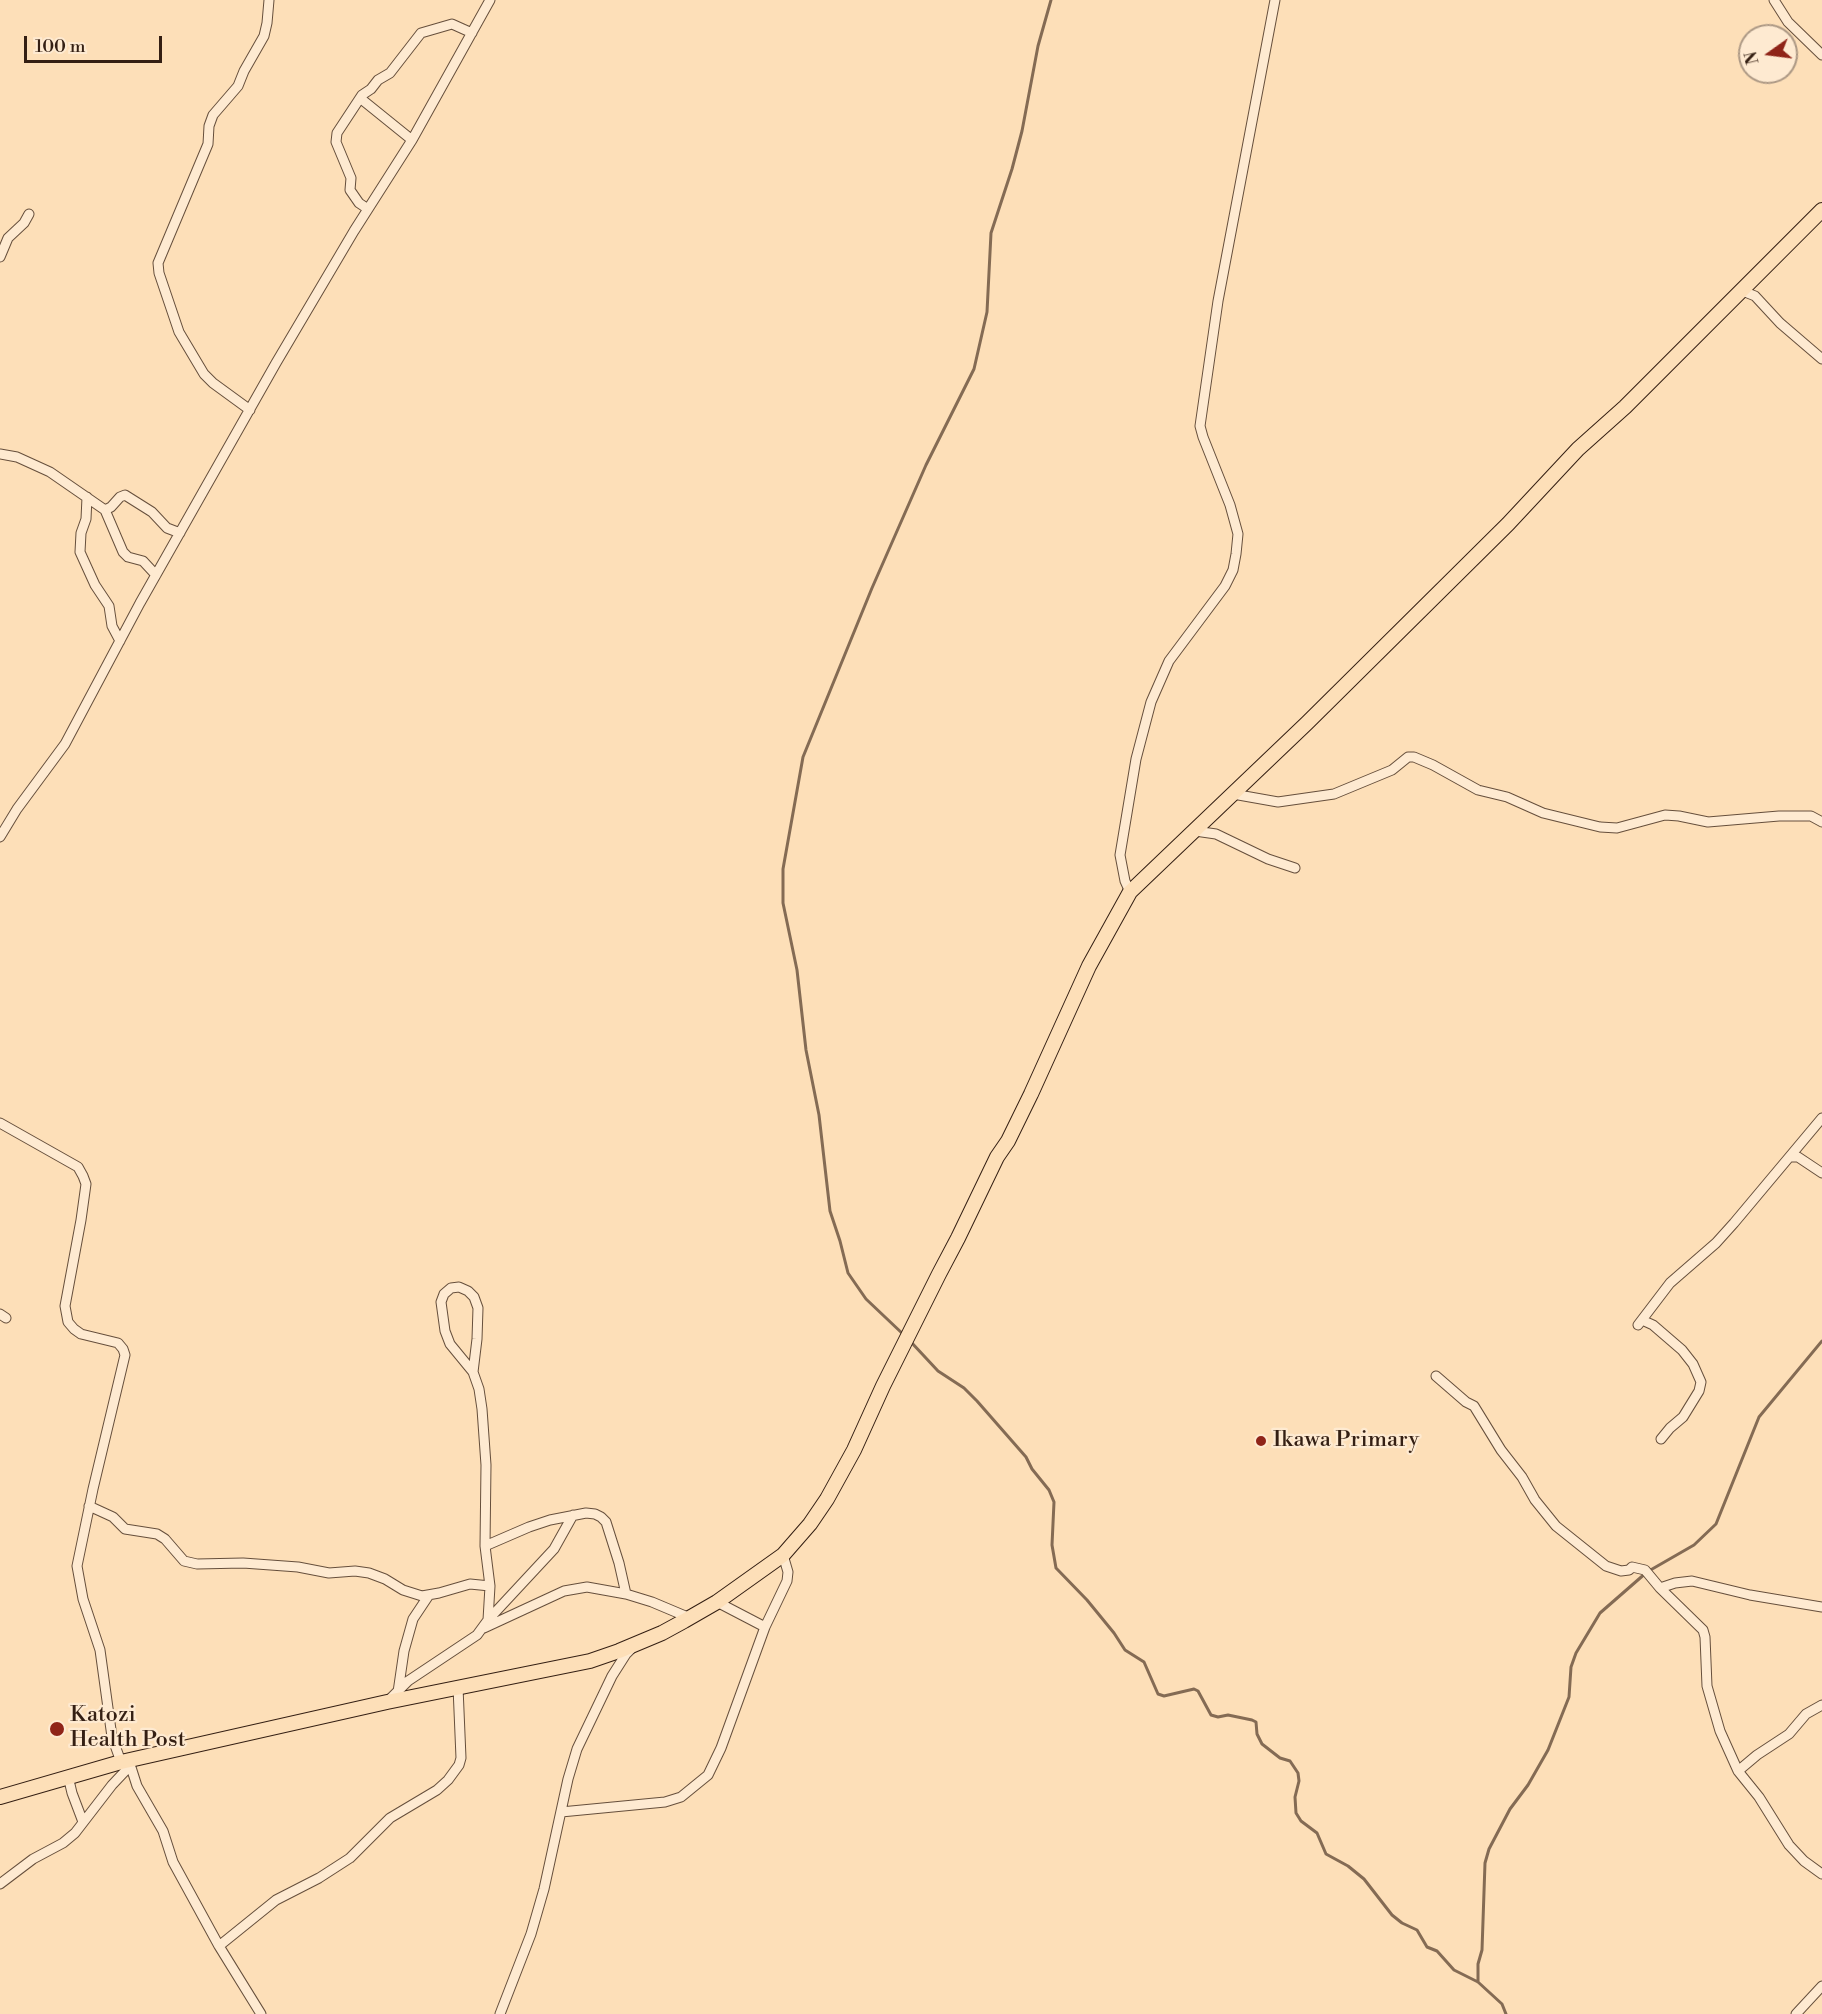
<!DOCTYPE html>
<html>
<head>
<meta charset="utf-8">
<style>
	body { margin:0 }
	#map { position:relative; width:1822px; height:2014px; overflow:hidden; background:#fddfb8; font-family:"Libre Bodoni",serif }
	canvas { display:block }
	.north { position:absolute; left:1738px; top:24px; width:60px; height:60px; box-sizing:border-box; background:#feead1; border:2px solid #ad9985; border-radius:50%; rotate:256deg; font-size:16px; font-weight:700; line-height:24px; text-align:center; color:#341f13 }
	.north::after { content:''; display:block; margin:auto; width:21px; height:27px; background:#8f2418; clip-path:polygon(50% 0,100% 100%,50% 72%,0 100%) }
	.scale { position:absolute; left:24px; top:36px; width:138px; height:27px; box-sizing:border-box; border:3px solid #341f13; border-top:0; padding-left:8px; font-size:18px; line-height:21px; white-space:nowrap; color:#341f13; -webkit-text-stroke:4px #feead1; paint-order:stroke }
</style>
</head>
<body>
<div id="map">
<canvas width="1822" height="2014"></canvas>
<div class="north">N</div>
<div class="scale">100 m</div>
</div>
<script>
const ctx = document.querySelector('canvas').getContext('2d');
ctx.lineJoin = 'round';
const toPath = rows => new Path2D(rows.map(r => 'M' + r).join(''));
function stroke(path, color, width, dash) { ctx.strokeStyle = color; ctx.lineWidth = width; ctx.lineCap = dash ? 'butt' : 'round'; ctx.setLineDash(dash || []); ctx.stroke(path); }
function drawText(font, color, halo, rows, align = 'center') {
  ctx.font = font + ' "Libre Bodoni",serif'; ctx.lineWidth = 4.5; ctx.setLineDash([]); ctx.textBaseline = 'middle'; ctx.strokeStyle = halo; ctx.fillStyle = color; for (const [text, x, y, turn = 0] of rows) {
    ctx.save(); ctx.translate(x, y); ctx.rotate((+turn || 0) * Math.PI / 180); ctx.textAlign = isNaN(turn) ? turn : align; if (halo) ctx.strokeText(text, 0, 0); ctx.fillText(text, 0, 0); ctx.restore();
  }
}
stroke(toPath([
	[904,1335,866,1299,848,1273,840,1241,830,1211,819,1115,806,1050,797,970,783,903,783,869,803,757,872,588,926,465,974,369,987,312,991,233,1012,169,1022,131,1038,46,1051,0],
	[911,1342,938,1371,964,1388,977,1401,1026,1457,1032,1469,1049,1490,1054,1502,1052,1545,1056,1568,1087,1600,1114,1633,1125,1650,1144,1662,1158,1694,1164,1696,1194,1689,1198,1691,1211,1715,1218,1717,1228,1715,1252,1720,1256,1722,1257,1734,1262,1744,1280,1758,1290,1761,1298,1773,1299,1781,1295,1797,1296,1813,1301,1821,1317,1833,1326,1854,1348,1866,1364,1879,1392,1915,1402,1923,1417,1930,1427,1947,1437,1951,1454,1970,1478,1982,1502,2004,1506,2014],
	[1478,1982,1478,1964,1482,1950,1485,1863,1489,1849,1510,1809,1528,1785,1548,1750,1569,1697,1571,1667,1576,1653,1600,1613,1647,1572,1694,1545,1716,1524,1759,1417,1822,1341]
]), '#846b54', 3);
const street = toPath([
	[1774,0,1788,22,1822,55],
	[360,98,412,140],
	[368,209,359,203,350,190,351,178,336,142,337,133,362,95,371,89,378,80,390,73,421,33,452,24,472,33],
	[0,257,8,238,24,223,29,214],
	[1740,290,1755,296,1780,323,1822,359],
	[250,410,213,383,204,374,179,332,159,273,158,263,208,144,209,126,213,115,238,86,244,71,264,36,267,23,269,0],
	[0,454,17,457,50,472,105,510,123,552,128,557,143,561,156,575],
	[87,497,86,519,81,533,80,552,95,585,109,606,112,626,120,641],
	[105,510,111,507,120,497,125,495,152,512,167,528,180,533],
	[1233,794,1278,802,1334,794,1392,770,1408,757,1414,757,1433,765,1478,790,1507,797,1543,813,1600,827,1617,828,1665,815,1679,816,1708,822,1779,816,1811,816,1822,822],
	[1195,831,1216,834,1268,859,1295,868],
	[0,837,17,809,65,744,140,603,276,363,354,231,412,140,490,0],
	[1130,892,1125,881,1120,855,1136,759,1151,702,1169,661,1225,586,1233,570,1236,554,1238,534,1230,505,1203,437,1200,426,1218,301,1275,0],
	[0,1123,78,1167,83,1176,86,1184,81,1220,65,1306,68,1322,74,1329,81,1334,118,1343,123,1349,125,1355,93,1489,77,1566,83,1599,100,1650,112,1737,121,1762],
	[1790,1157,1798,1157,1822,1173],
	[0,1314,6,1318],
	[1642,1320,1653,1325,1682,1350,1693,1364,1701,1382,1699,1391,1683,1417,1670,1428,1661,1439],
	[1638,1325,1670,1283,1716,1243,1734,1223,1822,1118],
	[1436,1376,1466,1402,1474,1406,1501,1450,1522,1477,1535,1500,1556,1526,1606,1566,1621,1571,1629,1570,1632,1567,1645,1570,1660,1588,1703,1630,1705,1637,1707,1686,1720,1731,1738,1771,1759,1797,1789,1845,1804,1861,1822,1874],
	[89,1506,113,1517,125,1529,157,1534,165,1539,184,1561,197,1564,243,1563,298,1567,329,1573,355,1571,369,1573,385,1579,403,1590,422,1596,439,1593,470,1584,490,1586],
	[485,1546,529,1527,550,1520,586,1513,595,1514,601,1517,606,1522,619,1563,626,1594],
	[1660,1588,1675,1583,1692,1581,1750,1595,1822,1607],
	[717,1602,765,1627],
	[488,1620,554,1549,573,1515],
	[484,1628,564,1591,587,1587,626,1594,652,1602,690,1618],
	[398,1692,404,1651,413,1619,429,1595],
	[388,1701,408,1681,477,1635,488,1620,490,1586,485,1546,486,1465,482,1409,479,1389,473,1372,450,1344,445,1331,441,1302,444,1294,451,1288,459,1287,468,1291,474,1297,478,1308,477,1339,473,1372],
	[129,1761,137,1786,163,1831,173,1862,219,1946,261,2014],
	[1738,1771,1757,1755,1789,1734,1806,1714,1822,1705],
	[68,1776,72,1793,83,1822],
	[561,1812,665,1802,681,1797,708,1775,721,1748,765,1627,787,1581,788,1572,783,1555],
	[0,1884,33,1859,63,1843,75,1833,112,1785,129,1767],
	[219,1946,276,1900,319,1878,350,1858,390,1818,437,1790,448,1780,459,1765,461,1758,458,1687],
	[500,2014,531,1934,544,1889,568,1779,577,1749,612,1676,626,1654,633,1647],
	[1796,2014,1822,1986]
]);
const primary = toPath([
	[0,1797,121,1762,387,1702,590,1661,619,1651,662,1633,684,1621,717,1602,783,1555,810,1524,827,1499,854,1450,883,1386,939,1274,958,1238,997,1157,1008,1141,1031,1094,1089,966,1130,892,1307,723,1508,524,1578,449,1625,407,1822,210]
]);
stroke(street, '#664f3c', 11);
stroke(primary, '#341f13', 16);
stroke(street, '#feead1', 9);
stroke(primary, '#fddfb8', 14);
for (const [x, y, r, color] of [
	[1261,1441,6,"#8f2418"],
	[57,1729,8,"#8f2418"]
]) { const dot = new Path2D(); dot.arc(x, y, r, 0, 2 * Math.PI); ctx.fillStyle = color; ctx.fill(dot); stroke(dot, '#feead1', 2); }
drawText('22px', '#341f13', '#feead1', [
	["Ikawa Primary",1273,1441],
	["Katozi",70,1716],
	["Health Post",70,1741]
], 'left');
</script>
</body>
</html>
